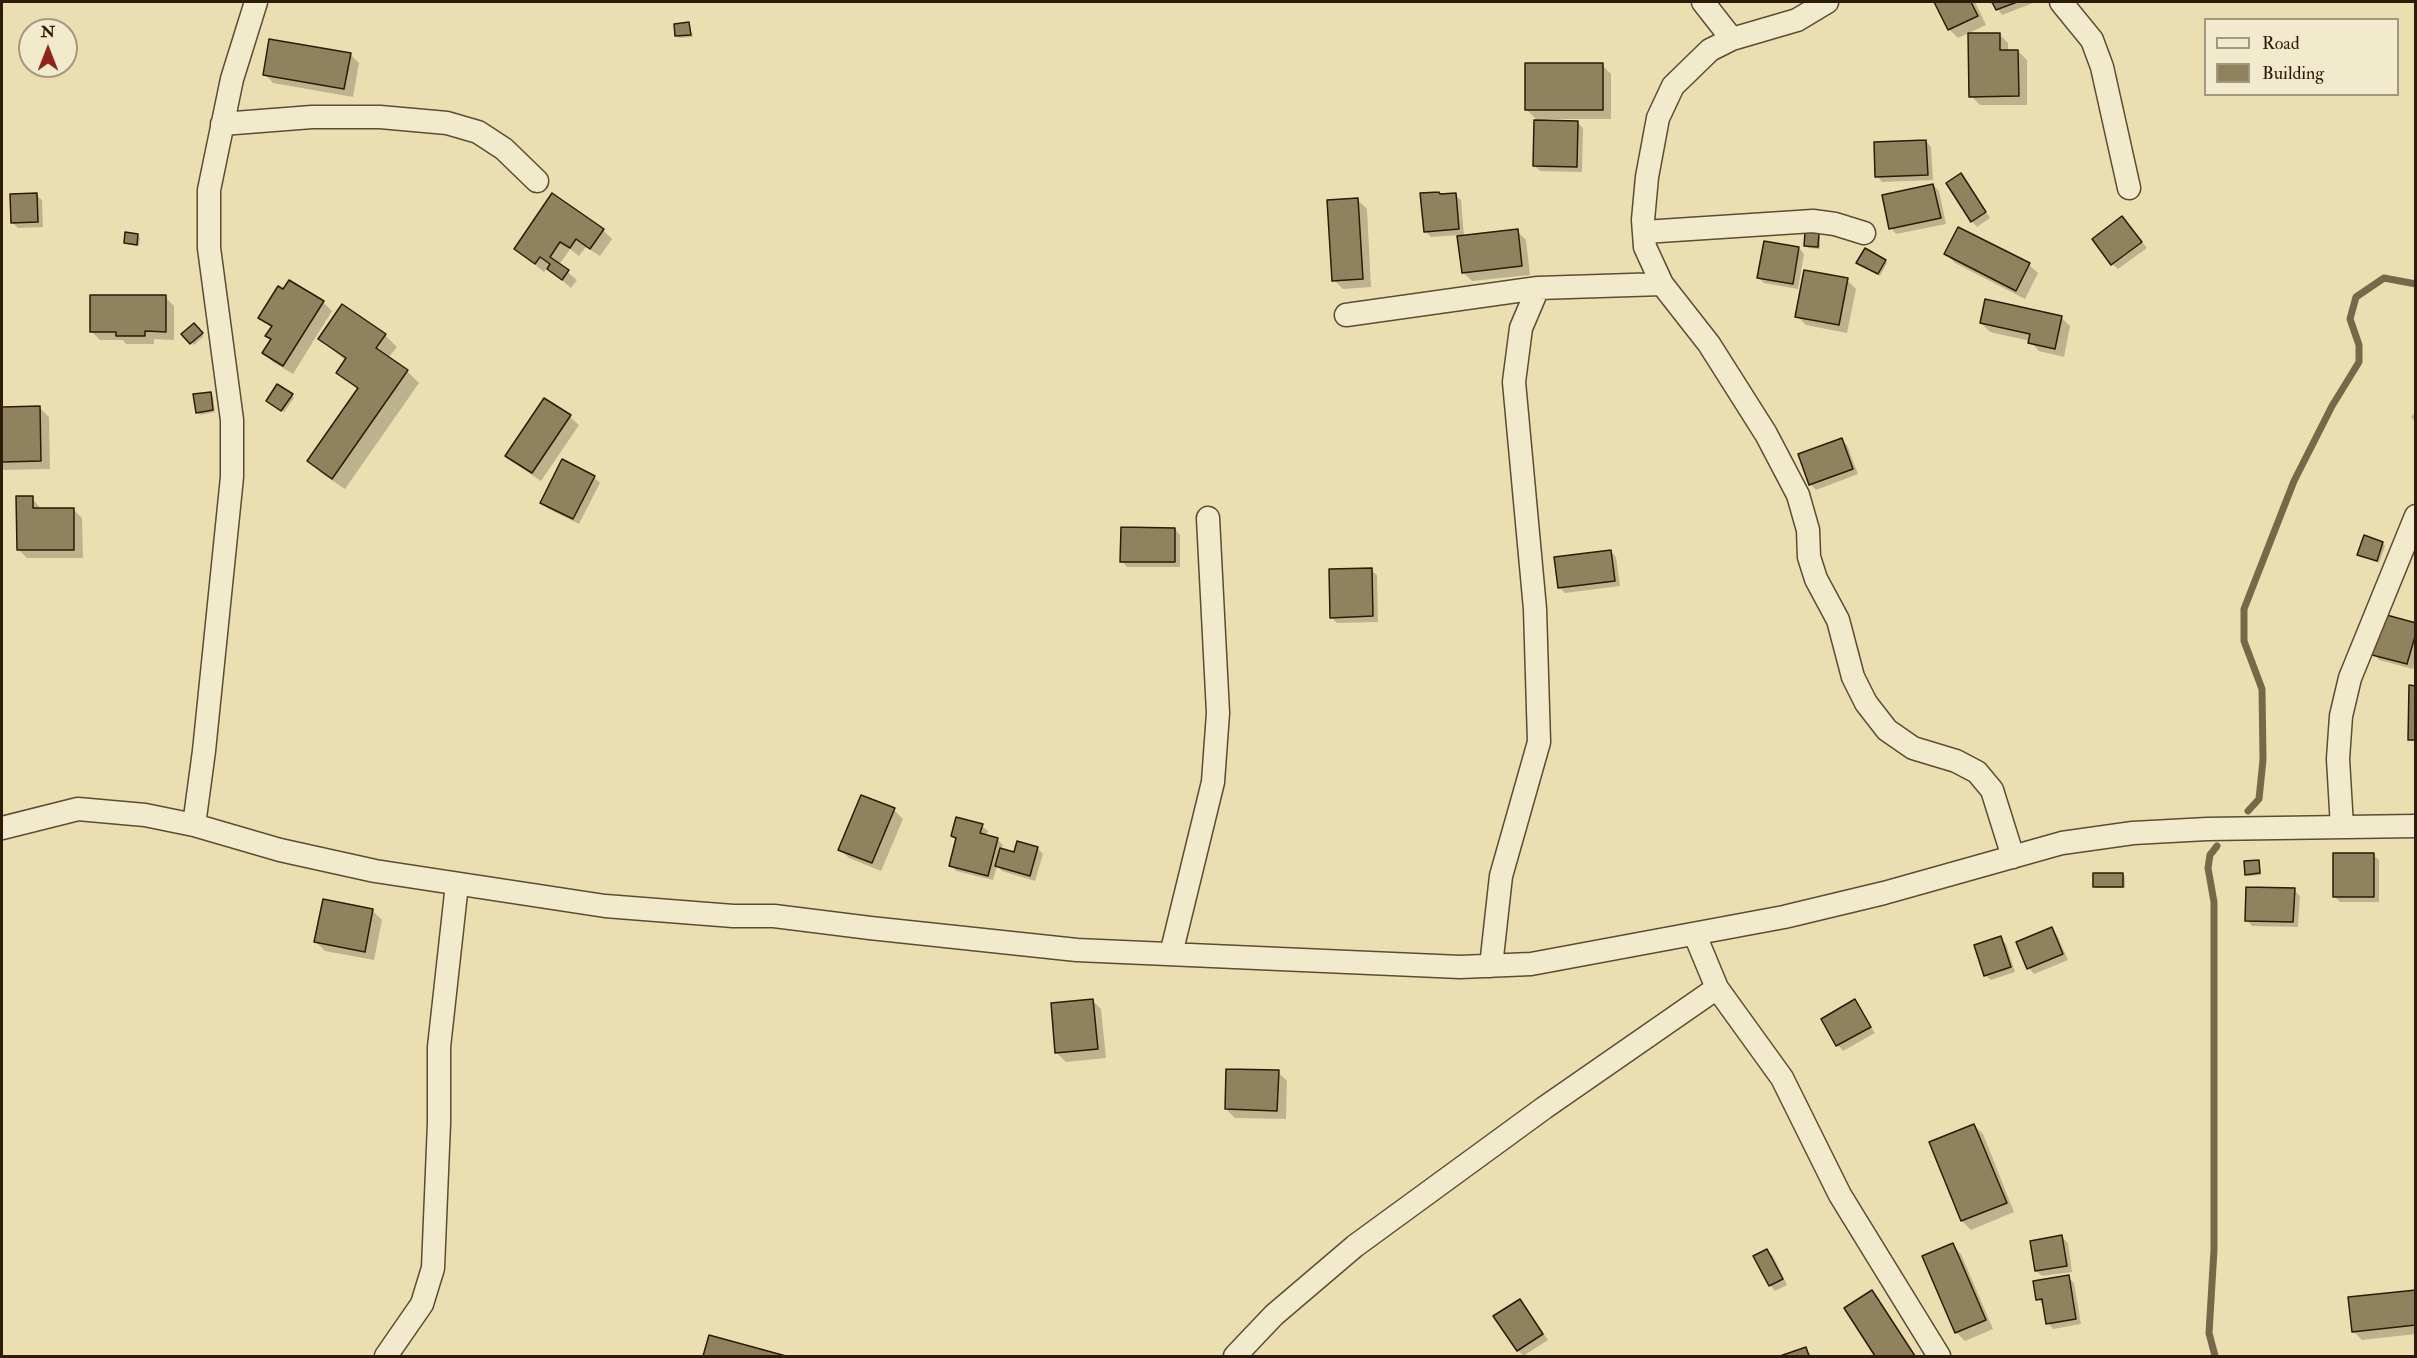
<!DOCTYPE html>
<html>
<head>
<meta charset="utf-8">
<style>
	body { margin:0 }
	#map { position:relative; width:2417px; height:1358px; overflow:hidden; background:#ebdfb2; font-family:"IM FELL Double Pica",serif }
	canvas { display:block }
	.frame { position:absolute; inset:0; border:3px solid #2d1b06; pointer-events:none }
	.legend { position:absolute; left:2204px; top:18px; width:195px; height:78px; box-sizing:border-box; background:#f2eacd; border:2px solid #a3977d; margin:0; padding:8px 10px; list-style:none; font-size:18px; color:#2d1b06 }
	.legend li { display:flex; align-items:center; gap:12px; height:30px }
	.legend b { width:30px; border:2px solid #a3977d }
	.north { position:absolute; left:18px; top:18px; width:60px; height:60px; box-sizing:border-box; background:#f2eacd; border:2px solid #a3977d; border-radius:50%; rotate:0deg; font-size:16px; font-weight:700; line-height:24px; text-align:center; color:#2d1b06 }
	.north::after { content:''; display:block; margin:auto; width:21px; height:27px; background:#8f2418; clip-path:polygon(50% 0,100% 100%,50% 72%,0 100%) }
</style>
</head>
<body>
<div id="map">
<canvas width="2417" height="1358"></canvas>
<div class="frame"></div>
<ul class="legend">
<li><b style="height:8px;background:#f2eacd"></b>Road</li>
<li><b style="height:16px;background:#90815f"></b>Building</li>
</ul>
<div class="north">N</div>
</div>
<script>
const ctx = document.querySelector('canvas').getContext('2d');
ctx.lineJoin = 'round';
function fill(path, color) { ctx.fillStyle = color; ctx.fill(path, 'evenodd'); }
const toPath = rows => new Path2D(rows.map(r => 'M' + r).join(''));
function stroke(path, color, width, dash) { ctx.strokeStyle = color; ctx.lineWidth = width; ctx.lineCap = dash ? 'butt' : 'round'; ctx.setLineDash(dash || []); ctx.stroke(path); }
fill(toPath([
	[1936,2,1975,2,1986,25,1958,38,1949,29],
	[1989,2,2032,2,2033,3,2002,15,1994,3,1991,4],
	[689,24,693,37,679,38,677,36],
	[1999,34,2008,43,2008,51,2018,51,2027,60,2027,105,1980,105,1971,96],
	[350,54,359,63,353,97,273,83,265,74],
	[1602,65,1611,74,1611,119,1548,119,1548,121,1577,122,1583,128,1582,172,1540,171,1534,165,1538,121,1527,110],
	[1926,141,1931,147,1933,180,1882,182,1877,176],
	[1961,175,1990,218,1977,227,1972,221],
	[1933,185,1939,191,1946,224,1896,234,1891,228],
	[36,195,42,200,43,227,18,228,12,222],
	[1455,195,1461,200,1464,237,1517,231,1526,240,1530,275,1472,281,1463,272,1459,235,1431,237,1425,231],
	[1358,200,1367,209,1371,287,1343,289,1334,280],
	[2122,218,2147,248,2118,269,2112,264],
	[1959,229,2029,265,2038,273,2025,299,1955,263,1946,254],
	[603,230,612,239,600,256,586,247,579,256,570,249,559,265,577,280,571,288,547,268,544,272,516,249],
	[1818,234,1820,237,1820,249,1808,248,1806,246],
	[137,235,140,238,139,246,126,243],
	[1799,248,1804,254,1798,289,1764,283,1758,277],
	[1885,261,1887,263,1880,276,1861,265],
	[1847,280,1856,289,1847,333,1806,325,1797,316],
	[165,297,174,306,174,340,154,339,154,344,126,344,123,340,100,340,91,331],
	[323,302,332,311,293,374,273,362,264,353,272,341,267,336,272,328,260,318],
	[2061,317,2070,326,2064,357,2039,351,2030,341,1990,332,1981,323],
	[194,325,204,336,194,345,184,334],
	[385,335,397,347,388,358,407,371,419,383,345,489,321,473,309,461,359,391,338,372,346,361,320,339],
	[210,393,213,396,215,412,200,415,197,412],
	[292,396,294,398,284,412,270,403],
	[2,408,40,408,49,417,50,469,2,470],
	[2416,411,2416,422,2411,417],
	[570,417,579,425,541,481,516,464,507,456],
	[1841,439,1847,445,1858,474,1816,490,1810,484],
	[594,477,600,483,579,524,547,508,541,502],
	[32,498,41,509,73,509,82,518,83,558,27,558,18,549],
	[1175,529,1180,535,1180,567,1127,567,1122,561],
	[2383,543,2385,546,2379,563,2359,555],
	[1610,551,1616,557,1620,586,1565,593,1559,587],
	[1371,570,1377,575,1378,622,1337,623,1331,617],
	[2416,624,2416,658,2413,669,2379,660,2374,654],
	[894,810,903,819,881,871,849,858,840,850],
	[982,826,988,831,986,836,997,839,1003,845,1001,850,1015,854,1037,848,1043,854,1035,881,1002,871,997,866,993,880,956,871,951,865,957,840,953,836],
	[2373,855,2379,860,2379,902,2340,902,2334,896],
	[2258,861,2260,864,2261,875,2249,876,2246,874],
	[2123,875,2125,877,2125,888,2097,888,2095,886],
	[2294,890,2300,896,2298,927,2252,926,2247,920],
	[324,901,373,911,382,920,374,960,325,951,316,942],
	[2052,929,2057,935,2068,960,2034,974,2029,968],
	[2000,938,2006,944,2015,972,1991,980,1985,975],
	[1092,1000,1101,1009,1106,1058,1066,1062,1057,1053],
	[1854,1001,1875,1033,1843,1051,1838,1045],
	[1278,1072,1287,1081,1286,1119,1235,1118,1226,1109],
	[1974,1125,1983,1134,2014,1212,1971,1230,1962,1221,1931,1143],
	[2062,1237,2068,1243,2072,1272,2042,1276,2036,1271],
	[1952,1245,1961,1254,1993,1329,1965,1341,1956,1332],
	[1767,1250,1773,1256,1787,1285,1775,1291,1770,1285],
	[2068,1277,2074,1283,2081,1324,2053,1329,2048,1323,2043,1305,2038,1299],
	[1872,1292,1880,1300,1876,1300,1913,1356,1877,1356,1846,1309],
	[2416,1292,2416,1334,2362,1340,2353,1331],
	[1520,1300,1548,1340,1523,1356,1518,1350],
	[710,1337,781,1356,705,1356],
	[1806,1349,1812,1356,1784,1356]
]), '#0003');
stroke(toPath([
	[2248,811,2259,799,2263,760,2262,689,2244,641,2244,609,2294,481,2332,406,2359,362,2359,345,2350,319,2356,297,2384,278,2416,284],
	[2215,1356,2209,1333,2214,1250,2214,902,2208,868,2210,855,2217,846]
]), '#78684a', 7);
const building = toPath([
	[1934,2,1971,2,1978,16,1948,30,1934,2],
	[1992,2,2017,2,1996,10,1992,2],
	[689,22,691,35,675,36,674,24,689,22],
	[1968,33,2000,33,2000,50,2018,50,2019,96,1969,97,1968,33],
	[269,39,351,53,344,89,263,75,269,39],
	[1525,63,1603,63,1603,110,1525,110,1525,63],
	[1534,120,1578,121,1577,167,1533,166,1534,120],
	[1926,140,1928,175,1875,177,1874,142,1926,140],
	[1961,173,1986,212,1971,222,1946,183,1961,173],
	[1933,184,1941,218,1889,229,1882,195,1933,184],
	[1439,192,1440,194,1456,193,1459,229,1424,232,1420,193,1439,192],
	[37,193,38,222,11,223,10,194,37,193],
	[552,193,604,229,590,249,576,239,570,248,560,242,550,257,569,270,562,280,547,269,550,264,540,257,535,264,514,249,552,193],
	[1358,198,1363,279,1332,281,1327,200,1358,198],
	[2122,216,2142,242,2111,265,2092,239,2122,216],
	[1958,227,2030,263,2016,291,1944,254,1958,227],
	[1518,229,1522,266,1462,273,1457,236,1518,229],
	[125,232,138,234,137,245,124,243,125,232],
	[1805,232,1819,233,1818,247,1804,246,1805,232],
	[1764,241,1799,247,1793,284,1757,278,1764,241],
	[1865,248,1886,260,1878,274,1856,263,1865,248],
	[1804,270,1848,278,1839,325,1795,317,1804,270],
	[289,280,324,301,283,366,262,353,271,339,265,336,272,326,258,318,278,286,283,289,289,280],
	[90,295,166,295,166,332,145,331,145,336,116,336,116,332,90,332,90,295],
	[1985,299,2062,316,2055,349,2028,343,2030,334,1980,323,1985,299],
	[342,304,386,334,376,348,408,370,332,479,307,461,358,388,336,373,346,358,318,339,342,304],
	[194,323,203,333,190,344,181,334,194,323],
	[277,384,293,394,281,411,266,401,277,384],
	[211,392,213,410,196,413,193,394,211,392],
	[544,398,571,415,532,473,505,456,544,398],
	[40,406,41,461,2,462,2,407,40,406],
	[1842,438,1853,469,1809,485,1798,454,1842,438],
	[562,459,595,476,573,519,540,503,562,459],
	[16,496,33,496,33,508,74,508,74,550,17,550,16,496],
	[1121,527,1175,528,1175,562,1120,562,1121,527],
	[2364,535,2383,542,2377,561,2357,555,2364,535],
	[1611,550,1615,581,1558,588,1554,557,1611,550],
	[1372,568,1373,616,1330,618,1329,569,1372,568],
	[2383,614,2416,623,2416,633,2407,664,2372,655,2383,614],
	[2409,685,2416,686,2416,740,2408,740,2409,685],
	[861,795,895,808,872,863,838,850,861,795],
	[956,817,983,824,980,833,998,838,988,876,949,866,956,838,951,836,956,817],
	[1017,841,1038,847,1030,876,995,866,1000,848,1014,852,1017,841],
	[2333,853,2374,853,2374,897,2333,897,2333,853],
	[2259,860,2260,873,2245,875,2244,861,2259,860],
	[2093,873,2123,873,2123,887,2093,887,2093,873],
	[2246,887,2295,888,2293,922,2245,921,2246,887],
	[323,899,373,909,365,952,314,942,323,899],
	[2052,927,2063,954,2027,969,2016,942,2052,927],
	[2001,936,2011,967,1984,976,1974,945,2001,936],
	[1093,999,1098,1049,1055,1053,1051,1003,1093,999],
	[1855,999,1871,1027,1836,1046,1821,1019,1855,999],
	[1226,1069,1279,1070,1277,1111,1225,1109,1226,1069],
	[1974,1124,2007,1203,1961,1221,1929,1142,1974,1124],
	[2062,1235,2067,1266,2035,1271,2030,1241,2062,1235],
	[1953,1243,1986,1320,1955,1333,1922,1256,1953,1243],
	[1767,1249,1783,1279,1769,1286,1753,1256,1767,1249],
	[2069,1275,2076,1319,2046,1324,2042,1299,2036,1300,2033,1281,2069,1275],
	[1872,1290,1915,1356,1875,1356,1844,1308,1872,1290],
	[2416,1290,2416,1325,2352,1332,2348,1297,2416,1290],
	[1520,1299,1543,1334,1517,1351,1493,1316,1520,1299],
	[709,1335,786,1356,703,1356,709,1335],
	[1806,1347,1809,1356,1780,1356,1806,1347]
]);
fill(building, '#90815f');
stroke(building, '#2d1b06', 1.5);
const street = toPath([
	[1703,2,1732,39],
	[1827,2,1797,20,1732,39,1710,50,1673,86,1658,118,1647,177,1643,220,1645,247,1662,284,1709,344,1766,434,1798,495,1808,530,1809,557,1816,579,1838,620,1853,677,1866,703,1887,730,1913,748,1956,761,1977,772,1992,790,2013,857],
	[2061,2,2092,40,2102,67,2129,188],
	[222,124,312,117,380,117,447,123,478,132,504,149,537,181],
	[1644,232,1813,221,1835,224,1864,233],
	[1346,315,1538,288,1662,284],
	[194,825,204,751,232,477,232,420,209,248,209,190,232,79,256,2],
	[2342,827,2338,759,2341,716,2350,678,2416,516],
	[2,828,78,809,145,815,194,825,280,850,375,871,605,906,733,916,774,916,870,928,1077,950,1460,967,1531,964,1784,917,1884,893,2062,843,2133,833,2207,829,2416,826],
	[1695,935,1717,988,1782,1078,1840,1195,1939,1356],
	[1171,954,1213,782,1218,713,1208,518],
	[1491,966,1501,876,1539,742,1535,609,1514,382,1521,328,1538,288],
	[386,1356,422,1304,433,1268,439,1123,439,1047,457,884],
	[1235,1356,1274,1315,1355,1246,1544,1108,1717,988]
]);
stroke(street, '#5c4c31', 25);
stroke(street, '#f2eacd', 22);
</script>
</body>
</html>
